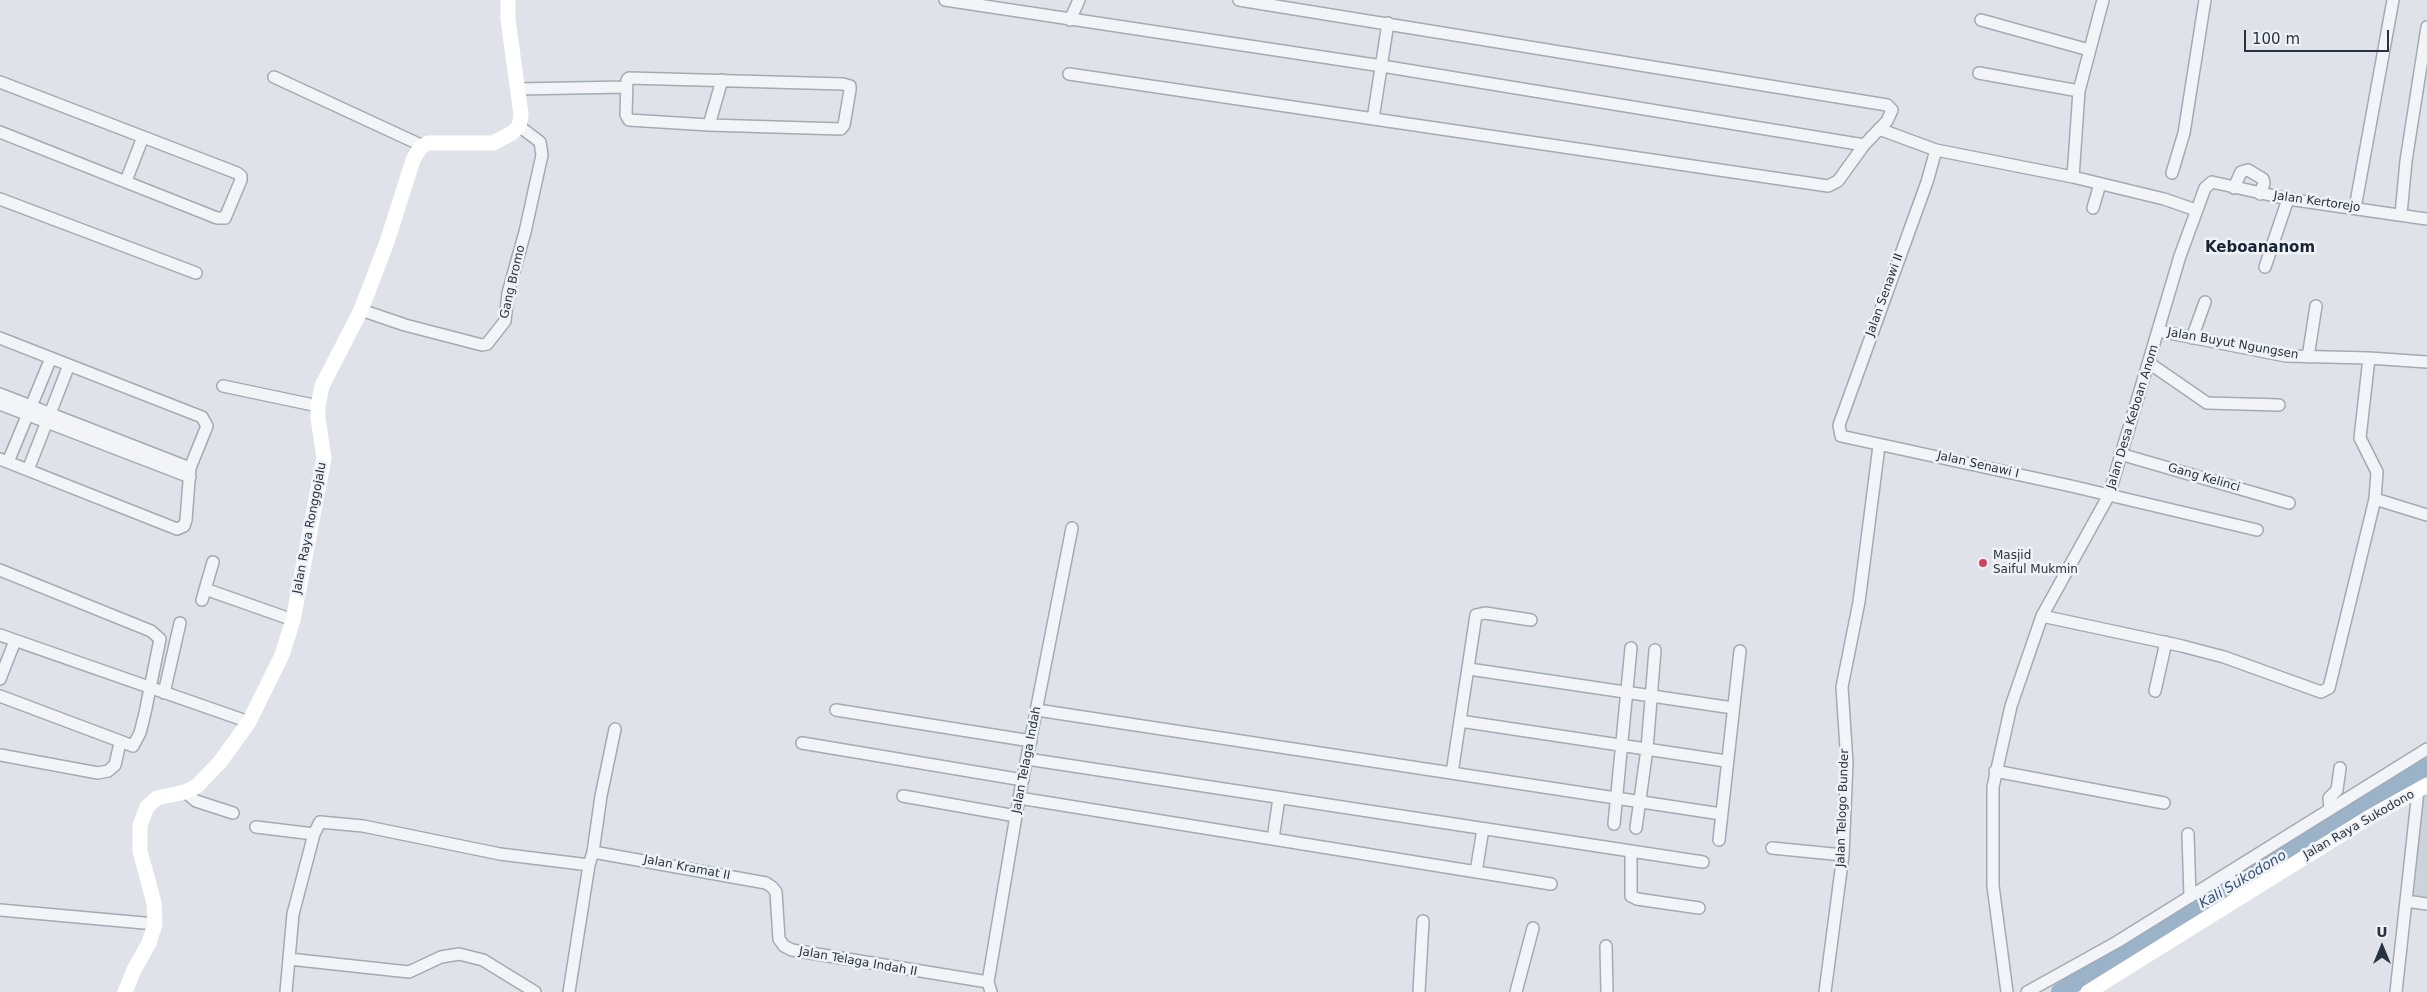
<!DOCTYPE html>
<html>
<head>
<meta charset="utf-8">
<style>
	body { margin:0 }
	#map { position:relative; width:2427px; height:992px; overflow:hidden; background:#dfe3e9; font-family:"DejaVu Sans",sans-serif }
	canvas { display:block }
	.north { position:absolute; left:2357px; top:922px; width:50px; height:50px; -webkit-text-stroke:4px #eff2f6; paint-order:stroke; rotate:0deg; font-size:14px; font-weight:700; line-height:20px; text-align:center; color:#283240 }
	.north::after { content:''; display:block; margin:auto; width:18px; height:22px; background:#283240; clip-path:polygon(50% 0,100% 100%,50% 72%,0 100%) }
	.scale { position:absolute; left:2244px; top:30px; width:145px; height:22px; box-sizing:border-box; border:2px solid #283240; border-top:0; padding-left:6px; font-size:15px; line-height:18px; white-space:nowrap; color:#283240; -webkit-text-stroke:4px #eff2f6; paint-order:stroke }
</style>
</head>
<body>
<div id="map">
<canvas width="2427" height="992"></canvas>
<div class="north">U</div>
<div class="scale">100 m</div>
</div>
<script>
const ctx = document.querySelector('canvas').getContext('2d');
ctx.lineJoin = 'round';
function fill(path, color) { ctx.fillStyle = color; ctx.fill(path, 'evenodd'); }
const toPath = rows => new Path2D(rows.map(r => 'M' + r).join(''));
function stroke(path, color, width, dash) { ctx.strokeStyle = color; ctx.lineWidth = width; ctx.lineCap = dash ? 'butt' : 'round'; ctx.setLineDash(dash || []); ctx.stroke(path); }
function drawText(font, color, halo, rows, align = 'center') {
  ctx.font = font + ' "DejaVu Sans",sans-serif'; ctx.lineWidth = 5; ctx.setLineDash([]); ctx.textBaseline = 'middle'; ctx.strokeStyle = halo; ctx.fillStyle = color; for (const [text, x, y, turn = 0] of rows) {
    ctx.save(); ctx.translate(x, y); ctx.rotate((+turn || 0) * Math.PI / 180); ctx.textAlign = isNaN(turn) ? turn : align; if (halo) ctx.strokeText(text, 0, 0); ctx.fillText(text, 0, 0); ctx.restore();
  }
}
fill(toPath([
	[2427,793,2427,898,2409,895,2422,796]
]), '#cdd3db');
stroke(toPath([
	[2060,992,2427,767]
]), '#9ab3c9', 18);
const street = toPath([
	[945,0,1382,66,1864,145],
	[1070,20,1079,0],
	[1981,20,2089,50],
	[1979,73,2079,91],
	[1069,74,1828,186,1838,181,1864,145,1887,121,1892,110,1887,105,1239,0],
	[274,77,423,146],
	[629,78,843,84,850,86,850,90,844,125,841,129,709,125,629,120,626,115,627,80,629,78],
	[0,82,237,173,241,176,241,180,225,218,217,218,0,132],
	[517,89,626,87],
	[1373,119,1388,23],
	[709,125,722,80],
	[1879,129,1936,150,2073,177,2164,199,2196,210],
	[1936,150,1927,182,1839,425,1841,436,2071,486,2257,530],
	[2172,173,2184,133,2205,0],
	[2073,177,2079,91,2103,0],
	[126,181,143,137],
	[2234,188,2241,172,2248,170,2263,179,2264,183,2260,194],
	[0,199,196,273],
	[2093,208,2100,184],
	[2355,208,2393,0],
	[2401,214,2406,161,2427,27],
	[2265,267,2288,199],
	[361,310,405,325,482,345,487,344,505,321,508,293,525,232,542,155,540,142,519,126],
	[2159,331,2286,356,2369,358,2427,362],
	[0,338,202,417,207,426,190,468,186,520,184,526,177,529,0,459],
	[2192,338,2205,302],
	[2308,357,2316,306],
	[2149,363,2207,403,2279,405],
	[223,386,318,406],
	[0,394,190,468],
	[0,404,190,477],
	[2120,454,2289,503],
	[8,462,51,358],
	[28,470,69,365],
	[2375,499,2427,515],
	[0,570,151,631,160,639,145,713,140,733,133,746,0,696],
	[205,589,293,620],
	[202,600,213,562],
	[2042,616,2182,646,2224,657,2321,692,2329,688,2375,499,2377,472,2360,438,2369,358],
	[0,635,249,722],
	[1469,669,1733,708],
	[0,679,15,641],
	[2155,691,2166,642],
	[164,693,180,623],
	[836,710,1031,741],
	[1037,710,1721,814],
	[1460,721,1726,761],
	[802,743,1023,780],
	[0,755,98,773,108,771,115,765,120,743],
	[1027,759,1703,862],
	[1995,771,2164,803],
	[1452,773,1476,615,1485,613,1531,620],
	[185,792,196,801,233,813],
	[903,796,1016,816],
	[1019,798,1551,884],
	[2330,809,2329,798,2337,790,2340,768],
	[1614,824,1631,648],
	[256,827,314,834],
	[1636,828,1647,749,1655,650],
	[2188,834,2190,897],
	[1273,839,1279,798],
	[1719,840,1740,651],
	[1772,848,1843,855],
	[593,852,766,883,772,887,776,892,779,939,784,946,792,950,988,982],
	[1631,852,1631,896,1637,899,1699,908],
	[1476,872,1483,829],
	[2228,874,2239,896],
	[2406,901,2427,904],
	[0,910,155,924],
	[1606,946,1607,992],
	[289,959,409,972,441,957,459,954,483,960,535,992],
	[286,992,293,914,314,834,320,822,363,826,500,854,589,865],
	[569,992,589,865,593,852,601,796,615,729],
	[991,992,988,982,1019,798,1072,528],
	[1419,992,1423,921],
	[1516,992,1533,928],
	[1825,992,1843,855,1847,763,1842,687,1859,602,1879,446],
	[2007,992,1993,886,1993,787,2011,706,2042,616,2109,495,2180,256,2205,188,2212,182,2288,199,2427,219],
	[2027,992,2117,942,2427,749],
	[2396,992,2418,791]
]);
stroke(street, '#a4aab3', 14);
stroke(street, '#f2f4f7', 11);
stroke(toPath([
	[125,992,134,970,149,943,155,924,154,903,140,851,140,825,147,807,157,798,185,792,197,786,220,762,249,722,282,655,293,620,324,458,318,418,318,406,322,386,361,310,387,242,413,160,420,148,428,143,493,143,512,133,519,126,521,115,508,19,508,0],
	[2088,992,2368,818,2427,785]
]), '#fff', 15);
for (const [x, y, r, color] of [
	[1983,563,5,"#d0425d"]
]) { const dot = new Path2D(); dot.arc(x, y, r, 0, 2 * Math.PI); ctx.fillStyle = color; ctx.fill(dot); stroke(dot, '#eff2f6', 2); }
drawText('12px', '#283240', '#eff2f6', [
	["Jalan Kertorejo",2317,202,8],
	["Gang Bromo",513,282,-77],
	["Jalan Senawi II",1885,295,-70],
	["Jalan Buyut Ngungsen",2233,344,10],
	["Jalan Desa Keboan Anom",2133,417,-73],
	["Jalan Senawi I",1978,465,13],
	["Gang Kelinci",2204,478,16],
	["Jalan Raya Ronggojalu",310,528,-79],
	["Jalan Telaga Indah",1027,760,-79],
	["Jalan Telogo Bunder",1843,808,-88],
	["Jalan Raya Sukodono",2359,825,-30],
	["Jalan Kramat II",687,868,11],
	["Jalan Telaga Indah II",858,962,10]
]);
drawText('12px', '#283240', '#eff2f6', [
	["Masjid",1993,556],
	["Saiful Mukmin",1993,570]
], 'left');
drawText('italic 14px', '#315275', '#eff2f6', [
	["Kali Sukodono",2243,880,-31]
]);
drawText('bold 15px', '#1a2331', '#eff2f6', [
	["Keboananom",2260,248]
]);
</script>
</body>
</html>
